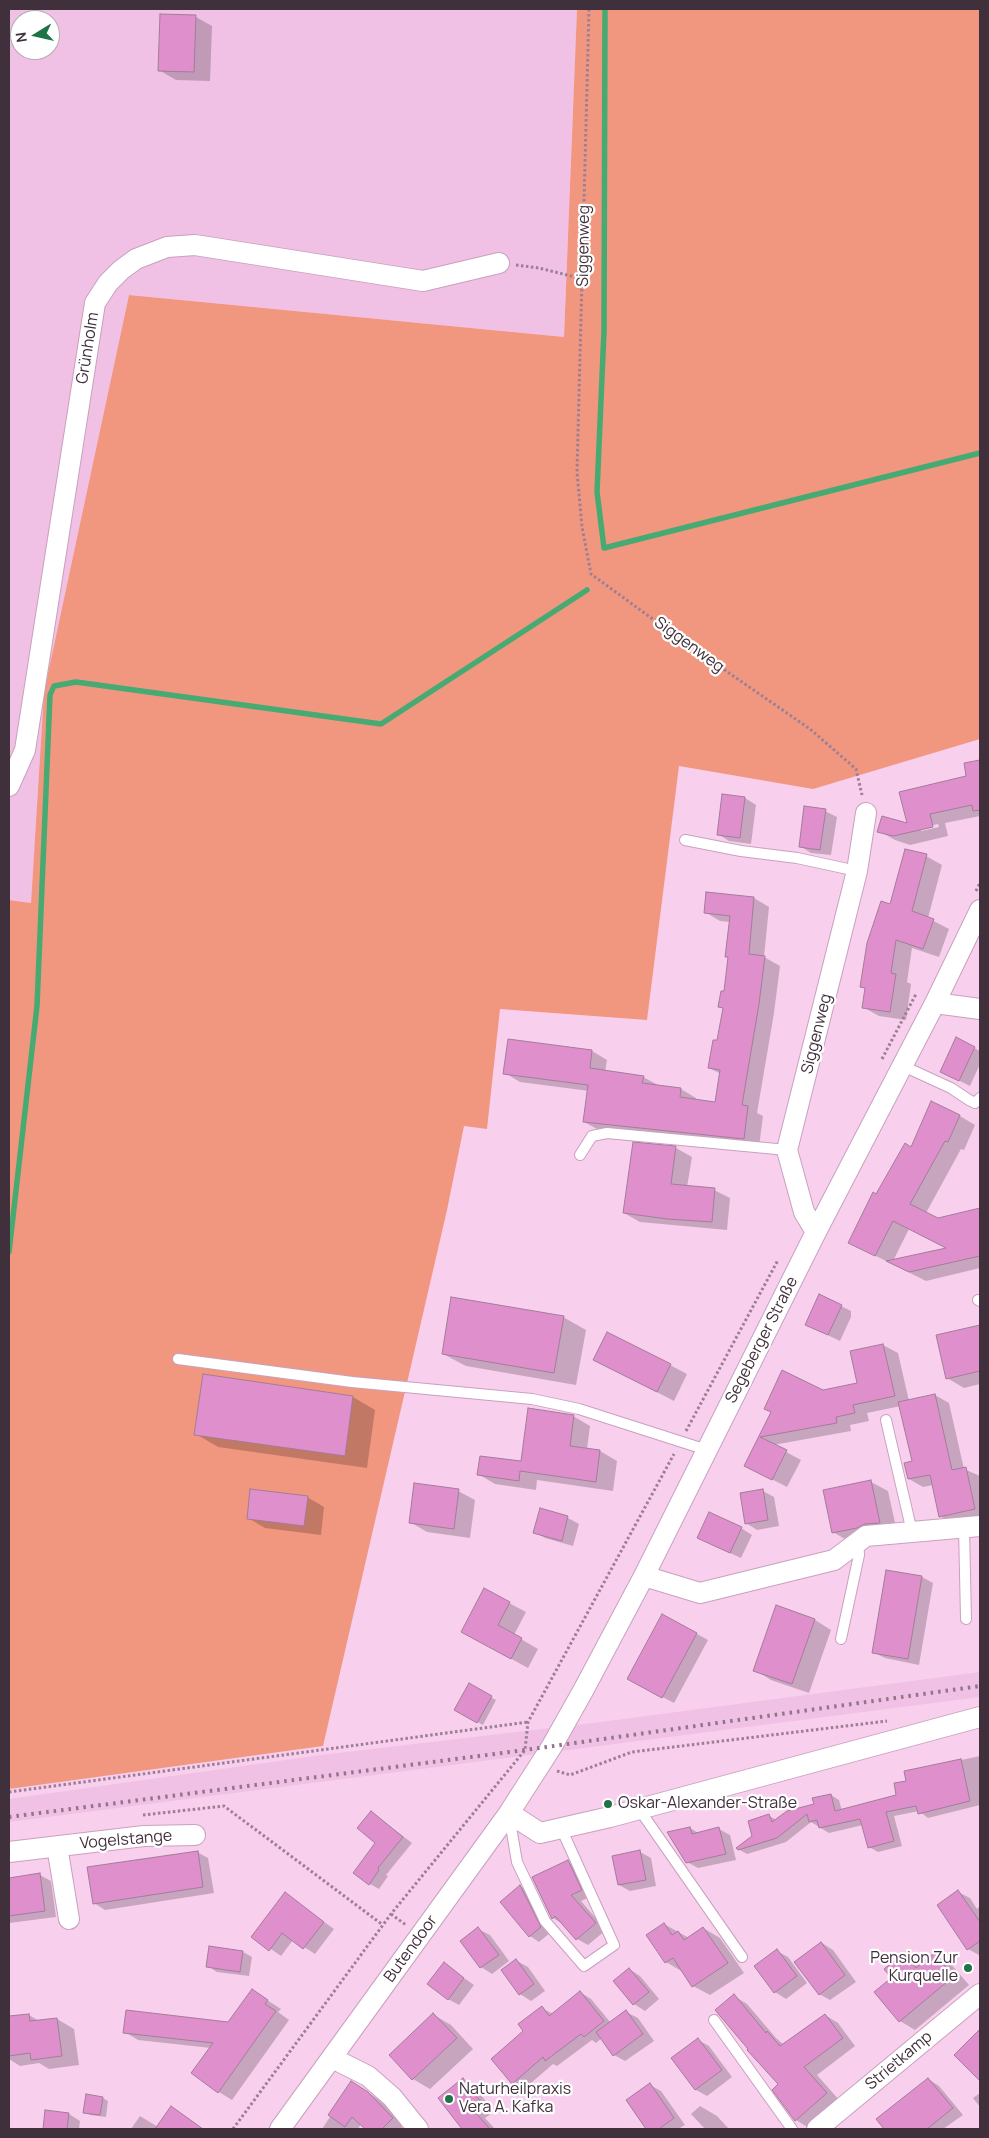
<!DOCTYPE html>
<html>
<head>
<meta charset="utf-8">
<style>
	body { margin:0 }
	#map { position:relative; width:989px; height:2138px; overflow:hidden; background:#f9cfee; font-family:Manrope,sans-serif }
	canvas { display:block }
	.frame { position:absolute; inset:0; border:10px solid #40303c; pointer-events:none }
	.north { position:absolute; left:10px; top:10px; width:50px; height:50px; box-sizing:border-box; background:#fff; border:1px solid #b3acb1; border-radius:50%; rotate:261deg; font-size:14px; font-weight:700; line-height:20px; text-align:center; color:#40303c }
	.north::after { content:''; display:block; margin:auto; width:18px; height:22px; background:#1e7447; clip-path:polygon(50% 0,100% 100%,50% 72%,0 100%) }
</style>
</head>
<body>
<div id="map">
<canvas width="989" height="2138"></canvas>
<div class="frame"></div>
<div class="north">N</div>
</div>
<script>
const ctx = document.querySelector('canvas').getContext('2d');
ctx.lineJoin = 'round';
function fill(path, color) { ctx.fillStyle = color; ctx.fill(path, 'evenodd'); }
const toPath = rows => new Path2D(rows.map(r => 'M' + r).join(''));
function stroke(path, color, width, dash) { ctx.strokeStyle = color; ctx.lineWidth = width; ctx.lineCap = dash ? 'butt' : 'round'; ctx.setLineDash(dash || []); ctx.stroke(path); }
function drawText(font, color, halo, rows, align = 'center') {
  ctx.font = font + ' Manrope,sans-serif'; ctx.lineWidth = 4.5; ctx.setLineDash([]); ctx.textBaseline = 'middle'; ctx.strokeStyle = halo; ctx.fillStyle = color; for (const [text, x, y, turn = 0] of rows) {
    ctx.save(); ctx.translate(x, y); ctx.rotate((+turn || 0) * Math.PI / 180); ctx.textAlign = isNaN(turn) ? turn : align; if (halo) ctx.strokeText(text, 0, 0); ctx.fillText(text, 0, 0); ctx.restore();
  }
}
fill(toPath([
	[9,9,577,9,564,337,129,295,44,692,31,903,9,900],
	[20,20,50,20,50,50,20,50],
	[980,1672,980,1697,9,1822,9,1799,321,1755,593,1723]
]), '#f0c1e4');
fill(toPath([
	[577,9,980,9,980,739,813,789,679,766,647,1020,500,1009,487,1129,464,1126,447,1210,323,1746,9,1789,9,900,31,903,44,692,129,295,564,337]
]), '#f2977f');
fill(toPath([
	[196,17,212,26,210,81,176,80,159,70],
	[980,761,980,816,945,823,948,836,910,845,895,840,879,831,908,825,968,777,965,764],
	[938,824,939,827,921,831,921,828],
	[745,798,756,805,751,844,729,841,718,834],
	[825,811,837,817,831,855,811,853,800,846],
	[926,856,942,865,928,918,949,929,939,957,912,948,907,982,911,984,906,1020,879,1016,863,1007,866,989,861,986,891,906],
	[754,898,769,907,764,957,780,966,774,1013,757,1113,763,1116,759,1147,599,1130,584,1122,589,1091,520,1082,505,1073,592,1051,607,1060,605,1072,643,1077,658,1085,681,1089,696,1098,695,1101,716,1103,721,1074,709,1068,718,1042,724,1009,719,1006,725,993,729,958,726,956,730,922,720,921,705,912],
	[974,1048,980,1051,980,1064,970,1086,952,1077],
	[960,1116,975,1125,964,1150,961,1149,926,1213,938,1219,980,1210,980,1268,926,1281,866,1251,877,1195,911,1148],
	[909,1229,948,1249,893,1261],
	[634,1144,676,1148,692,1157,687,1187,714,1190,730,1198,727,1230,640,1222,624,1213],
	[839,1305,851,1311,851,1317,840,1341,817,1330],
	[563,1317,586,1330,576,1385,466,1366,443,1354],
	[980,1326,980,1384,964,1388,947,1378,938,1336],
	[883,1345,898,1353,909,1401,935,1395,949,1403,964,1469,980,1476,980,1519,954,1524,940,1516,933,1485,923,1487,909,1479,913,1462,901,1406,867,1413,869,1421,850,1425,851,1431,773,1445,801,1460,787,1487,746,1466,772,1412,822,1391,859,1384],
	[595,1360,670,1365,687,1374,674,1401],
	[204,1376,353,1397,375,1410,367,1468,218,1447,196,1434],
	[573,1416,590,1426,587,1449,600,1451,617,1461,613,1491,537,1480,536,1490,495,1484,478,1474,522,1463],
	[871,1482,888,1491,897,1532,850,1542,833,1532],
	[458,1491,475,1500,470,1538,427,1532,410,1522],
	[763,1491,774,1497,779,1526,757,1530,746,1523],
	[307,1497,324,1507,321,1535,265,1528,248,1518],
	[541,1510,568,1518,579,1524,573,1546,545,1538,534,1532],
	[741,1528,752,1535,741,1558,710,1544],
	[922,1577,933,1583,919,1665,885,1658,873,1652],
	[509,1603,526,1612,514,1635,538,1649,528,1668,479,1641],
	[815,1620,831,1630,809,1693,771,1680,755,1670],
	[697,1634,708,1640,674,1703,640,1685],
	[469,1685,496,1700,483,1725,455,1709],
	[980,1756,980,1805,928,1818,919,1811,894,1816,902,1846,878,1852,869,1847,863,1825,829,1833,811,1822,786,1842,747,1854,738,1849,754,1837,769,1816,777,1820,815,1805,831,1795,839,1800,842,1811,897,1796,908,1782,906,1772],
	[371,1812,412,1843,386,1875,388,1876,379,1889,370,1884,376,1842],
	[690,1828,700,1834,719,1829,730,1835,736,1860,698,1868,687,1862],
	[197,1852,208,1858,214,1893,105,1910,94,1903],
	[640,1852,651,1858,656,1886,630,1891,619,1885],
	[568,1862,579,1868,592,1896,581,1901,606,1930,588,1945,577,1939,563,1924,553,1918],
	[40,1875,51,1881,56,1917,9,1923,9,1879],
	[520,1886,530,1892,550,1933,539,1942,530,1936,502,1902],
	[958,1892,970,1898,977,1909,980,1906,979,1955,968,1949],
	[285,1894,334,1929,315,1954,293,1940,281,1956,252,1936],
	[664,1924,689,1938,703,1928,720,1938,744,1973,710,1995,693,1986,683,1972,666,1962],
	[478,1929,490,1935,509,1961,492,1974,481,1967,462,1941],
	[822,1943,833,1950,856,1982,830,2000,819,1994],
	[777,1951,788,1957,807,1983,786,1999,775,1992,756,1966],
	[243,1952,252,1957,249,1976,217,1972,208,1966],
	[934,1954,950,1963,969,1985,915,2030,900,2021,893,1978,904,1955,921,1966],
	[517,1961,528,1967,545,1991,531,2001,520,1994],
	[444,1964,474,1985,459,2005,448,1999],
	[629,1969,640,1976,659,1999,645,2011,634,2004],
	[253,1991,281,2009,278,2012,289,2020,232,2100,219,2092,211,2048,138,2040,125,2032,228,2024],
	[580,1992,591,1999,611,2023,626,2012,638,2018,654,2041,625,2061,614,2055,602,2038,596,2043,592,2040,557,2066,553,2064,524,2089,513,2083,525,2031,542,2008,553,2014],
	[734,1996,747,2004,776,2038,784,2045,825,2015,838,2023,855,2046,817,2075,840,2101,809,2128,796,2120,780,2084],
	[29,2015,39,2021,57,2019,74,2029,79,2065,49,2069,39,2063,20,2066,9,2059,9,2017],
	[434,2015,451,2025,473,2049,430,2089,413,2079,391,2055],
	[698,2040,709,2046,732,2077,707,2096,696,2090,673,2059],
	[928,2079,939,2086,963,2115,943,2129,881,2129],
	[463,2080,474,2086,494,2112,485,2118,495,2129,463,2129,439,2098],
	[650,2085,661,2091,685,2125,678,2129,648,2129,627,2101],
	[362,2088,379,2100,395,2114,403,2124,401,2126,403,2129,367,2129,361,2124,358,2129,322,2129,330,2117],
	[980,2093,980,2107,973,2098],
	[103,2098,108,2101,106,2117,90,2115,85,2112],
	[700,2106,717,2116,729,2129,705,2129,691,2114],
	[46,2111,69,2114,80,2121,79,2129,44,2129],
	[182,2114,203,2129,131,2129,140,2116,158,2127]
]), '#0003');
stroke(toPath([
	[605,9,604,331,597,492,604,548,980,453],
	[9,1252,37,1006,50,695,54,686,76,682,381,724,587,590]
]), '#47aa72', 5.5);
const building = toPath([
	[160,14,196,15,194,72,158,71,160,14],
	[980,760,980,810,973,811,972,805,930,814,933,827,893,836,877,832,882,816,907,823,899,792,966,776,964,763,980,760],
	[722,794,745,797,740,838,717,835,722,794],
	[804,806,826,809,820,850,799,847,804,806],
	[905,849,927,854,912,911,934,919,923,949,896,940,891,973,896,974,890,1012,862,1008,865,988,860,987,867,943,881,901,890,904,905,849],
	[706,892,754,897,749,954,765,956,759,1004,742,1105,748,1106,744,1139,583,1122,588,1085,503,1074,508,1039,592,1050,590,1068,644,1076,642,1083,681,1088,680,1097,715,1102,720,1070,708,1068,713,1040,717,1040,723,1008,718,1007,721,991,724,991,728,957,725,957,730,916,704,913,706,892],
	[956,1037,975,1047,959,1081,940,1072,956,1037],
	[931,1101,960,1115,948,1142,945,1141,910,1204,938,1218,980,1208,980,1256,909,1272,886,1261,946,1248,893,1221,875,1256,848,1243,873,1192,876,1194,905,1143,911,1147,931,1101],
	[633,1142,676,1146,671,1184,715,1188,712,1222,667,1219,623,1213,633,1142],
	[819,1294,842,1305,828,1335,805,1325,819,1294],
	[451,1297,564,1316,554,1373,442,1354,451,1297],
	[980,1325,980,1371,946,1379,936,1335,980,1325],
	[607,1332,671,1364,657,1392,593,1360,607,1332],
	[883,1344,895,1396,853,1405,855,1413,836,1417,837,1423,760,1437,787,1450,772,1480,744,1466,771,1412,764,1409,782,1370,823,1390,857,1383,850,1351,883,1344],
	[203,1374,353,1396,345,1456,194,1435,203,1374],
	[935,1394,952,1470,966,1467,975,1509,939,1517,930,1475,908,1479,904,1463,912,1461,898,1402,935,1394],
	[528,1408,574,1415,570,1446,600,1450,596,1482,520,1471,519,1481,477,1475,480,1456,521,1461,528,1408],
	[871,1480,880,1523,865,1524,857,1528,832,1533,823,1490,871,1480],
	[414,1483,459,1489,454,1529,409,1523,414,1483],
	[250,1489,308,1496,304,1526,247,1519,250,1489],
	[763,1489,768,1520,745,1524,740,1493,763,1489],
	[540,1508,568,1516,562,1541,533,1533,540,1508],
	[709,1512,742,1527,730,1553,697,1538,709,1512],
	[886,1570,922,1576,908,1659,872,1653,886,1570],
	[484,1588,510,1602,498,1625,522,1638,511,1659,461,1632,484,1588],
	[776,1605,815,1619,792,1684,753,1671,776,1605],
	[662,1614,697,1633,662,1698,627,1679,662,1614],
	[469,1683,492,1696,477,1723,454,1710,469,1683],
	[961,1759,970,1801,918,1814,916,1806,886,1812,894,1841,868,1848,860,1819,819,1828,817,1820,809,1822,807,1814,777,1838,738,1850,736,1848,752,1836,748,1821,769,1814,772,1822,787,1811,814,1804,812,1798,831,1794,835,1811,896,1795,894,1783,906,1781,904,1771,961,1759],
	[371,1811,403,1837,378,1868,379,1870,369,1885,353,1873,375,1843,357,1828,371,1811],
	[690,1827,692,1834,719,1827,726,1854,686,1863,667,1832,690,1827],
	[640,1850,646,1880,618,1885,612,1856,640,1850],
	[198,1851,203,1887,93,1904,87,1867,198,1851],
	[568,1860,582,1890,571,1895,596,1923,576,1940,555,1916,552,1919,551,1917,532,1877,568,1860],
	[40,1873,45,1911,9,1916,9,1878,40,1873],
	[520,1885,541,1927,529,1937,500,1902,520,1885],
	[958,1890,980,1922,980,1941,967,1950,937,1905,958,1890],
	[285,1892,324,1922,303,1949,282,1933,269,1951,251,1937,285,1892],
	[664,1923,672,1935,678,1931,684,1940,703,1927,728,1963,692,1987,673,1958,665,1963,646,1935,664,1923],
	[478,1927,499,1955,480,1968,460,1941,478,1927],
	[821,1942,845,1975,819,1995,794,1962,821,1942],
	[209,1946,243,1951,240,1972,206,1967,209,1946],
	[777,1949,797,1976,774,1993,754,1966,777,1949],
	[904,1953,916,1968,934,1953,954,1976,899,2022,874,1992,891,1978,884,1969,904,1953],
	[516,1959,534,1984,519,1995,501,1970,516,1959],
	[444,1962,464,1978,448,2000,427,1984,444,1962],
	[629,1968,649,1992,633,2005,613,1981,629,1968],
	[252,1989,268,2000,265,2004,276,2011,218,2093,191,2073,213,2043,123,2033,126,2010,228,2022,252,1989],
	[580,1991,604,2021,584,2037,581,2034,545,2061,543,2057,512,2084,491,2059,523,2031,518,2024,542,2006,549,2016,580,1991],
	[734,1994,766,2033,767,2031,780,2046,825,2014,843,2038,804,2067,827,2093,795,2121,772,2090,778,2084,747,2050,748,2049,715,2010,734,1994],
	[626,2010,643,2034,613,2056,596,2032,626,2010],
	[433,2013,457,2038,412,2080,389,2055,433,2013],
	[29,2014,30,2021,57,2018,62,2056,31,2060,30,2053,9,2056,9,2016,29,2014],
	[980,2029,980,2081,954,2055,980,2029],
	[698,2038,722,2070,695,2090,671,2058,698,2038],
	[463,2078,483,2105,475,2112,490,2129,462,2129,438,2098,463,2078],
	[928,2078,953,2108,927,2129,884,2129,876,2119,928,2078],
	[351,2081,368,2092,393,2118,382,2129,365,2129,352,2117,345,2127,328,2115,351,2081],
	[650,2083,674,2118,659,2129,646,2129,626,2100,650,2083],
	[86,2094,103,2097,100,2115,83,2113,86,2094],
	[171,2106,203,2129,155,2129,171,2106],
	[45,2110,69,2113,67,2129,43,2129,45,2110]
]);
fill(building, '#e08fcd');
stroke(building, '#a27c98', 1);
const lane = toPath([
	[685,840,741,851,797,858,857,871],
	[903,1066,951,1088,969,1100,975,1103,980,1098],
	[580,1155,592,1136,607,1133,787,1150],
	[978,1300,980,1301],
	[178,1359,352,1382,532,1399,579,1409,707,1450],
	[886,1420,912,1532],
	[964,1527,966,1619],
	[841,1639,859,1555,858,1542],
	[639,1809,742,1957],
	[509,1815,517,1862,545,1921,584,1966,614,1945,561,1828],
	[714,2020,792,2129]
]);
const street = toPath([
	[9,786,25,750,95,303,108,283,121,270,136,259,167,247,195,245,423,281,499,263],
	[935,1003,980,1009],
	[816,1232,804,1212,787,1150,857,871,866,813],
	[644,1576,700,1593,834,1560,866,1536,980,1526],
	[509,1813,540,1833,610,1817,980,1717],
	[57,1846,69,1919],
	[9,1852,144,1836,195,1835],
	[332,2058,368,2076,392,2097,418,2129],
	[280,2129,509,1813,552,1746,584,1689,644,1576,816,1232,935,1003,980,910],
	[817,2129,980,1994]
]);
stroke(lane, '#c8a1be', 12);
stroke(street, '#c8a1be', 22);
stroke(toPath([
	[589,9,577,472,582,527,591,574,687,644,810,729,856,769,862,795],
	[516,265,539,268,583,279],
	[976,891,980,883],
	[882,1059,916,994],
	[686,1431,778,1260],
	[557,1771,570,1775,632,1752,887,1721],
	[9,1792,528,1722],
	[143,1815,224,1806,383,1925],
	[391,1914,406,1925],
	[233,2129,391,1914,525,1750,528,1722,674,1454]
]), '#9c7f94', 3, [2.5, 2.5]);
stroke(lane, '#fff', 10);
stroke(street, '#fff', 20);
stroke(toPath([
	[9,1817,525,1750,980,1686]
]), '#91768a', 4, [2.5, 5]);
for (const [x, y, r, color] of [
	[608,1804,5,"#1e7447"],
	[968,1968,5,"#1e7447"],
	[449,2099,5,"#1e7447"]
]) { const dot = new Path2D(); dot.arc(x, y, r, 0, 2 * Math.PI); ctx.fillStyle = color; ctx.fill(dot); stroke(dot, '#fff', 2); }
drawText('16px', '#40303c', '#fff', [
	["Siggenweg",584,246,-89],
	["Grünholm",88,348,-81],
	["Siggenweg",689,645,36],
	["Siggenweg",817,1034,-76],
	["Segeberger Straße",762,1340,-63],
	["Vogelstange",126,1840,-5],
	["Butendoor",411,1949,-54],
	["Strietkamp",899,2061,-40]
]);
drawText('16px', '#40303c', '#fff', [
	["Oskar-Alexander-Straße",618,1804],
	["Pension Zur",958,1959,"right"],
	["Kurquelle",958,1977,"right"],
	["Naturheilpraxis",459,2090],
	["Vera A. Kafka",459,2108]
], 'left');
</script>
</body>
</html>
